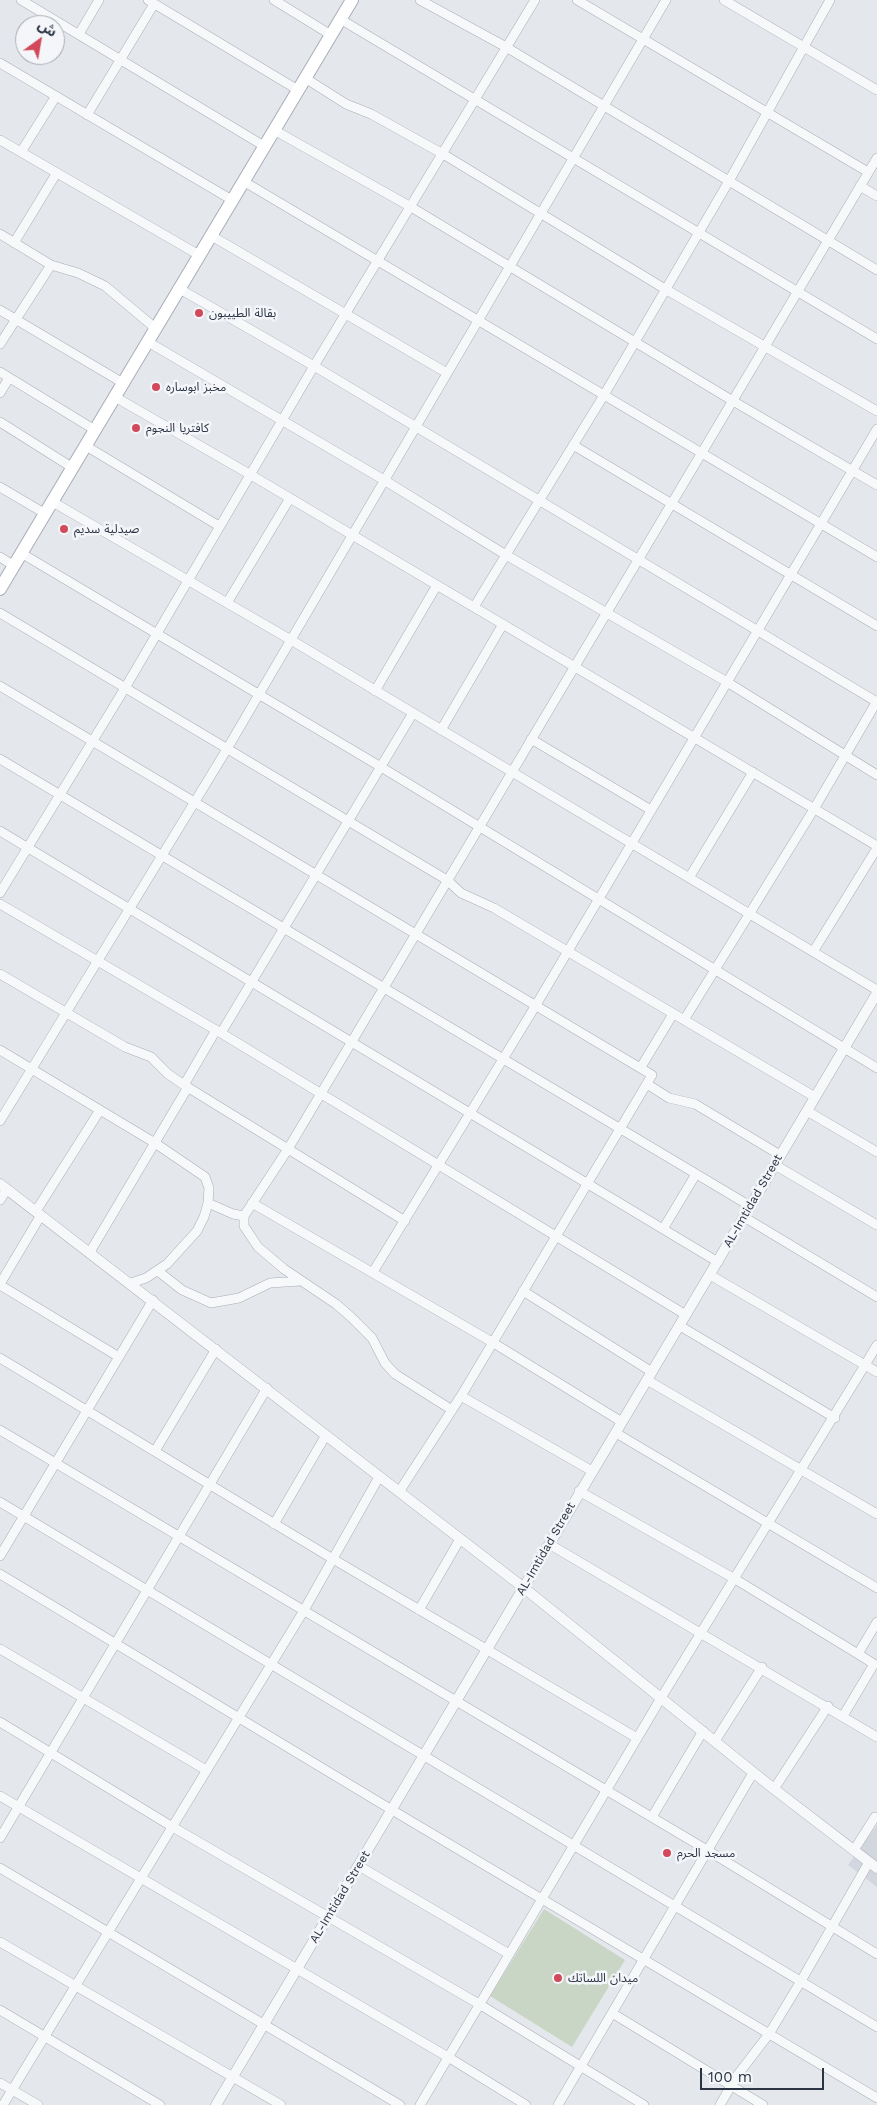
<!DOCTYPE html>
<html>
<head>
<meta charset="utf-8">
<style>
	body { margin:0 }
	#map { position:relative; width:877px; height:2105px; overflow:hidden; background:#e4e7ec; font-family:"Work Sans","Noto Sans Arabic",sans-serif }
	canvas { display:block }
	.north { position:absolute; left:15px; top:15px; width:50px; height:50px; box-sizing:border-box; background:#f4f6f9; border:1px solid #a4a8b1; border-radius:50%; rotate:32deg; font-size:14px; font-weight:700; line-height:20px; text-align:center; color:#2b3445 }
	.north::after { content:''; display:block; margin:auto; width:18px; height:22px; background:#d1495b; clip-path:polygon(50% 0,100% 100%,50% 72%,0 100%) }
	.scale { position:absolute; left:700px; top:2068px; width:124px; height:22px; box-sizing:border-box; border:2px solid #2b3445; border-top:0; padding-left:6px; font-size:15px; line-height:18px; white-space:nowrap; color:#2b3445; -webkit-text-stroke:4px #f4f6f9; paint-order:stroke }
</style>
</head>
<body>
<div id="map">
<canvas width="877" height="2105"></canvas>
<div class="north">ش</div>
<div class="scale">100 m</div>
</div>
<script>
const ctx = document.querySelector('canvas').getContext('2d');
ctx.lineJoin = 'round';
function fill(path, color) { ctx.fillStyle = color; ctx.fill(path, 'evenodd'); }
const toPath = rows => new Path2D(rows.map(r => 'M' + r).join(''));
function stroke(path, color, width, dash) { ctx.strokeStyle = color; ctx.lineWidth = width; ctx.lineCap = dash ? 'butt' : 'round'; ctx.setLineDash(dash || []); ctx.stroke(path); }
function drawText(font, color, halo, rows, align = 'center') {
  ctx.font = font + ' "Work Sans","Noto Sans Arabic",sans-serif'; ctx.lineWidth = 5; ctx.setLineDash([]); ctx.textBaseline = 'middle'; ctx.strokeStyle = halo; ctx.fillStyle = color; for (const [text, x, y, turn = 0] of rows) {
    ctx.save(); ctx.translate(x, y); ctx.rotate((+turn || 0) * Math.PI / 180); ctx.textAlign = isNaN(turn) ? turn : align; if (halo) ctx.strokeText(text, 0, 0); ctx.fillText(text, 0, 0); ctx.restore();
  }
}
fill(toPath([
	[877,1825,877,1887,848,1865]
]), '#d2d6de');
fill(toPath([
	[544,1909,625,1960,572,2047,490,1996]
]), '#c9d6c5');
const minor = toPath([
	[21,0,264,146],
	[148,0,298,90],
	[274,0,331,35],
	[420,0,506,47,877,270],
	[577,0,868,172],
	[724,0,877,90],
	[340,19,877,339],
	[79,34,99,0],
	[0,63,232,200],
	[305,78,346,104,371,114,443,154,665,289,877,411],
	[87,115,154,4],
	[274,130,411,207,733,401,877,485],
	[0,140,199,255],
	[21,152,56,96],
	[243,181,877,557],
	[860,186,877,196],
	[0,234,51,265,78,273,105,286,155,328],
	[210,235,447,373],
	[14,243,56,174],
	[178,288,314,366,877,702],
	[0,310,123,383],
	[148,342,384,480,506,555,727,682,877,775],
	[0,344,51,265],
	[0,372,95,430],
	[0,393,9,378],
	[115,397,251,475,877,846],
	[0,422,73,468],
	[573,445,877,626],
	[86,446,219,526],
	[0,487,44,513],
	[51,501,291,640,877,990],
	[21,553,381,767,877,1068],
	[0,557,14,566],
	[227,603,290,498],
	[474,607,604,395,729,181,830,0],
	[0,613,447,880,461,893,494,908,815,1097],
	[0,686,652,1075,461,1396,399,1492],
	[375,691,437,585],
	[441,730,503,624],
	[531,739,651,810],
	[0,759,750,1206],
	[0,831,718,1262],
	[689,878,753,772],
	[0,893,125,688,314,366,535,0],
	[0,904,221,1033,686,1315],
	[813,952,877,848],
	[0,974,125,1047,151,1057,168,1074,184,1085,405,1221],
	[684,1020,814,809,877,701],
	[221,1033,413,713],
	[0,1050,155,1143,205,1177,209,1188,208,1203,204,1217,197,1231,167,1264,146,1278,131,1283],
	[641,1067,673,1014],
	[647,1084,669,1098,695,1104,780,1155],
	[184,1085,216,1030],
	[807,1111,877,1152],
	[0,1121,227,749,666,0],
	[775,1165,877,1225],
	[0,1200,7,1189],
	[208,1203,233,1214,244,1216],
	[252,1203,492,1342,622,1422],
	[36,1211,100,1110],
	[744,1217,877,1297],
	[663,1229,696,1174],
	[90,1252,188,1087],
	[158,1271,182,1290,211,1303,239,1298,270,1283,300,1281],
	[373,1272,536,1005,877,429],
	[0,1284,41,1215],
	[0,1285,119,1357],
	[523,1291,652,1372],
	[680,1326,835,1418],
	[877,1345,865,1365,877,1372],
	[0,1358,333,1559,637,1738],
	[647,1380,877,1514],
	[461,1396,592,1471],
	[452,1410,395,1374,385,1363,372,1338,351,1317,336,1304,284,1269,258,1247,244,1226,244,1216,288,1149,877,158],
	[0,1430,707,1850,877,1954],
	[616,1433,877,1588],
	[155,1451,216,1349],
	[579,1491,735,1579,858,1654],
	[0,1502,877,2027],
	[274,1524,326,1435],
	[549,1544,877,1737],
	[0,1556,153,1300],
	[0,1574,392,1810,877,2098],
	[419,1610,460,1539],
	[0,1649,206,1770],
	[843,1716,874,1664,858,1654,877,1622],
	[0,1722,171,1826,479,2004,644,2105],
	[715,1741,762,1667],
	[774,1789,828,1706],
	[0,1796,448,2057,526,2105],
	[652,1817,703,1731],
	[0,1838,267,1388],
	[854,1850,875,1817],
	[359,1866,509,1954],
	[0,1868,400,2105],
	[0,1942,281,2105],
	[0,2010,160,2105],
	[612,2013,763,2105],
	[0,2083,38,2105],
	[3,2105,303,1612,379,1477],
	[420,2105,661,1698,865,1365,710,1275],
	[558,2105,753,1773],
	[720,2105,736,2077,769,2034,801,1981,869,1862]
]);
const tertiary = toPath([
	[0,1184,524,1588,774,1789,877,1868],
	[216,2105,877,993]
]);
const secondary = toPath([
	[0,589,352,0]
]);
stroke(minor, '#a9aeb7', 10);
stroke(tertiary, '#a9aeb7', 11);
stroke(secondary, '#a9aeb7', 14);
stroke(minor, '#f7f8fa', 9);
stroke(tertiary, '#f7f8fa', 10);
stroke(secondary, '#fff', 12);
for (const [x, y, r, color] of [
	[199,313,5,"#d1495b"],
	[156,387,5,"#d1495b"],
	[136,428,5,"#d1495b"],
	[64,529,5,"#d1495b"],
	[667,1853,5,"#d1495b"],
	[558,1978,5,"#d1495b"]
]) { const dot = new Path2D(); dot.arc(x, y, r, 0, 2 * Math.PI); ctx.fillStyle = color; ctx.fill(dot); stroke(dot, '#f4f6f9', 2); }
drawText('12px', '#2b3445', '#f4f6f9', [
	["بقالة الطييبون",209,313],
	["مخبز ابوساره",166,387],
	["كافتريا النجوم",146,428],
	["صيدلية سديم",74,529],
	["مسجد الحرم",677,1853],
	["ميدان اللساتك",568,1978]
], 'left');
drawText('12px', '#2b3445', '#f4f6f9', [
	["AL-Imtidad Street",753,1201,-60],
	["AL-Imtidad Street",546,1549,-60],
	["AL-Imtidad Street",340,1897,-59]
]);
</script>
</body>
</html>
